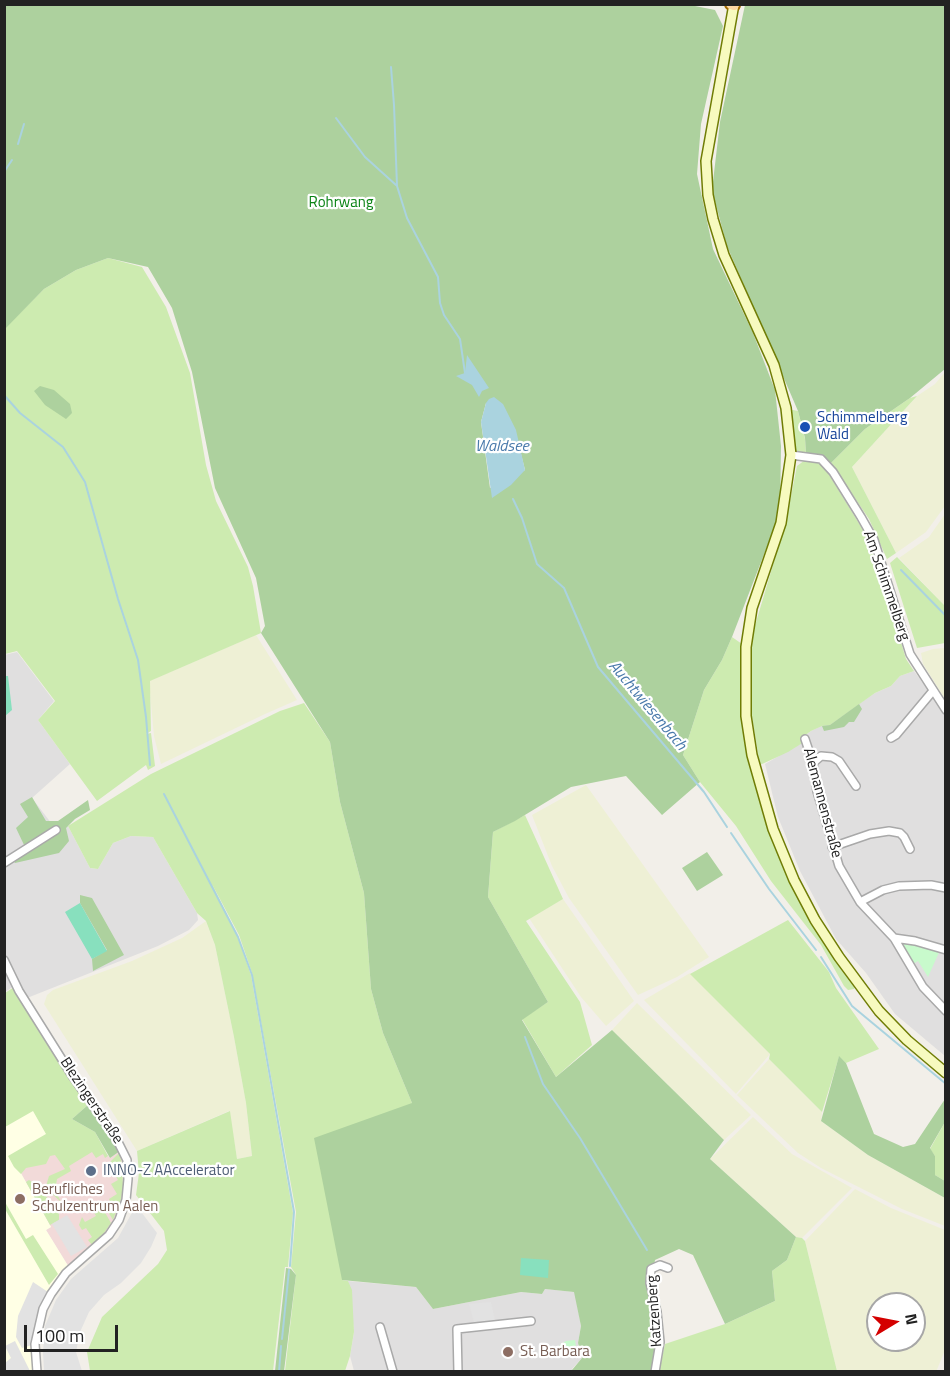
<!DOCTYPE html>
<html>
<head>
<meta charset="utf-8">
<style>
	body { margin:0 }
	#map { position:relative; width:950px; height:1376px; overflow:hidden; background:#f2efe9; font-family:"Titillium Web",sans-serif }
	canvas { display:block }
	.frame { position:absolute; inset:0; border:6px solid #222; pointer-events:none }
	.north { position:absolute; left:866px; top:1292px; width:60px; height:60px; box-sizing:border-box; background:#fff; border:2px solid #a7a7a7; border-radius:50%; rotate:80deg; font-size:16px; font-weight:700; line-height:24px; text-align:center; color:#222 }
	.north::after { content:''; display:block; margin:auto; width:21px; height:27px; background:#d40000; clip-path:polygon(50% 0,100% 100%,50% 72%,0 100%) }
	.scale { position:absolute; left:24px; top:1325px; width:94px; height:27px; box-sizing:border-box; border:3px solid #222; border-top:0; padding-left:8px; font-size:18px; line-height:21px; white-space:nowrap; color:#222; -webkit-text-stroke:4px #fff; paint-order:stroke }
</style>
</head>
<body>
<div id="map">
<canvas width="950" height="1376"></canvas>
<div class="frame"></div>
<div class="north">N</div>
<div class="scale">100 m</div>
</div>
<script>
const ctx = document.querySelector('canvas').getContext('2d');
ctx.lineJoin = 'round';
function fill(path, color) { ctx.fillStyle = color; ctx.fill(path, 'evenodd'); }
const toPath = rows => new Path2D(rows.map(r => 'M' + r).join(''));
function stroke(path, color, width, dash) { ctx.strokeStyle = color; ctx.lineWidth = width; ctx.lineCap = dash ? 'butt' : 'round'; ctx.setLineDash(dash || []); ctx.stroke(path); }
function drawText(font, color, halo, rows, align = 'center') {
  ctx.font = font + ' "Titillium Web",sans-serif'; ctx.lineWidth = 4.5; ctx.setLineDash([]); ctx.textBaseline = 'middle'; ctx.strokeStyle = halo; ctx.fillStyle = color; for (const [text, x, y, turn = 0] of rows) {
    ctx.save(); ctx.translate(x, y); ctx.rotate((+turn || 0) * Math.PI / 180); ctx.textAlign = isNaN(turn) ? turn : align; if (halo) ctx.strokeText(text, 0, 0); ctx.fillText(text, 0, 0); ctx.restore();
  }
}
fill(toPath([
	[17,652,54,701,38,720,70,764,32,798,55,828,68,826,90,868,98,869,113,843,131,836,153,837,197,913,198,920,189,930,158,946,22,1000,14,986,5,992,4,655],
	[914,671,945,712,945,1056,895,1014,866,973,836,939,800,871,778,817,765,764,803,742,804,736,811,731,839,717,875,693,891,686,900,676],
	[348,1281,416,1287,433,1309,521,1292,542,1294,545,1289,575,1292,581,1326,578,1343,582,1358,572,1369,574,1371,354,1371,350,1356,354,1332]
]), '#e0dfdf');
fill(toPath([
	[76,1122,110,1158,120,1151,127,1160,126,1200,109,1235,70,1269,46,1230,51,1227,13,1159]
]), '#f2dad9');
fill(toPath([
	[4,1067,89,1104,13,1159,51,1227,46,1230,70,1269,51,1294,38,1325,37,1371,5,1371]
]), '#ffffe5');
fill(toPath([
	[945,372,945,506,926,532,896,553,852,467,917,396,935,384],
	[945,514,945,606,899,558,929,537],
	[256,635,297,700,265,714,161,764,154,736,149,681],
	[945,648,945,699,923,664,921,653,933,649],
	[586,785,709,957,677,977,638,995,569,898,552,866,532,815],
	[563,899,634,1001,606,1026,581,997,529,918],
	[206,921,215,945,234,1037,246,1103,252,1156,237,1159,229,1111,137,1151,44,1004,47,995,53,990,132,961,182,938],
	[690,973,770,1054,736,1094,644,1000],
	[637,1003,751,1115,724,1140,612,1030],
	[769,1059,822,1112,821,1121,868,1155,945,1198,945,1226,902,1209,821,1168,798,1153,737,1095],
	[753,1117,792,1154,852,1188,802,1238,796,1237,710,1159],
	[855,1189,891,1208,945,1230,945,1350,936,1372,837,1371,805,1241],
	[878,1304,914,1304,914,1340,878,1340]
]), '#eef0d5');
fill(toPath([
	[108,258,142,267,166,307,190,373,206,465,216,501,248,567,253,586,261,633,150,681,151,731,146,734,151,733,155,766,148,770,146,765,97,801,38,720,55,701,17,651,5,654,4,329,44,289,76,270],
	[917,396,852,467,896,553,887,559,869,519,831,463,865,429,910,398],
	[788,409,798,411,805,439,806,453,792,452],
	[805,460,818,462,825,468,871,543,906,659,914,671,900,676,891,686,875,693,830,725,822,726,811,731,804,736,804,742,788,752,760,765,750,705,749,660,754,629,786,521,797,466],
	[897,557,945,606,945,643,917,648,890,563],
	[732,637,742,644,742,712,768,824,789,879,824,942,855,985,854,989,848,990,844,986,821,945,771,881,736,826,700,782,683,755,704,690,722,660],
	[304,703,330,742,340,802,364,893,371,989,383,1033,412,1103,342,1280,348,1281,352,1290,354,1332,350,1356,345,1371,285,1371,296,1275,291,1267,296,1212,252,973,239,935,212,884,238,937,251,975,293,1213,288,1267,285,1267,273,1371,90,1371,87,1352,102,1317,158,1264,167,1250,164,1231,136,1195,139,1173,137,1151,230,1111,237,1159,252,1156,246,1103,234,1037,215,945,206,921,197,913,153,837,131,836,113,843,98,869,90,868,68,826,151,774,280,711],
	[525,815,563,899,526,921,580,1002,592,1045,556,1077,522,1019,548,1002,488,897,493,832],
	[788,920,829,972,836,988,879,1049,846,1063,839,1057,822,1112,769,1059,770,1054,690,974],
	[14,987,89,1104,72,1119,95,1132,108,1156,105,1158,103,1154,96,1158,92,1152,69,1166,71,1171,57,1179,55,1191,62,1203,47,1189,46,1186,49,1176,65,1169,55,1155,50,1156,46,1164,26,1168,21,1174,14,1167,8,1156,46,1134,33,1111,5,1127,5,993],
	[945,1122,945,1181,935,1175,935,1156,930,1149],
	[119,1153,122,1164,123,1186,121,1199,113,1220,107,1210,112,1206,109,1199,117,1194,111,1184,118,1180,109,1163],
	[29,1180,37,1185,53,1205,59,1214,59,1220,50,1225,26,1182],
	[5,1202,26,1239,33,1235,58,1274,49,1285,5,1209],
	[92,1209,103,1209,111,1223,104,1233,92,1245,88,1240,92,1237,86,1228,82,1230,79,1225,82,1217,85,1222,96,1216],
	[796,1237,802,1238,805,1241,837,1371,659,1372,665,1344,725,1324,775,1301,772,1271,787,1260]
]), '#cdebb0');
fill(toPath([
	[685,4,715,10,723,26,701,124,697,174,713,249,753,333,775,390,781,446,780,513,732,637,722,660,704,690,683,755,700,782,662,815,626,776,571,787,515,821,493,832,488,897,548,1002,522,1020,556,1077,612,1030,724,1140,710,1159,796,1237,787,1260,772,1271,775,1301,725,1324,693,1255,679,1249,655,1260,653,1273,661,1309,662,1341,654,1371,574,1371,572,1370,582,1358,578,1343,581,1326,574,1292,545,1289,542,1294,521,1292,433,1309,416,1287,342,1280,314,1138,412,1103,383,1033,371,989,364,893,340,802,330,742,261,633,265,626,256,578,215,488,192,372,172,308,148,267,108,258,76,270,44,289,5,329,5,5],
	[486,403,515,430,525,470,490,488,481,422],
	[745,5,945,5,945,369,910,398,865,429,831,463,821,457,806,453,805,438,798,411,727,246,712,190,720,122],
	[40,386,54,390,70,404,72,413,66,419,45,405,34,391],
	[859,704,862,709,854,722,849,722,844,727,824,731,822,726,830,725],
	[32,797,46,821,58,821,88,800,90,810,75,819,66,828,69,841,59,853,15,863,12,858,25,847,16,828,28,817,20,804],
	[707,852,723,875,697,891,682,868],
	[80,895,92,898,124,955,93,971,92,959,107,950,80,903],
	[839,1056,846,1063,874,1134,903,1147,915,1144,945,1099,945,1122,930,1148,935,1156,935,1175,945,1181,945,1198,868,1155,821,1121],
	[89,1104,108,1128,120,1151,110,1158,95,1132,72,1119],
	[286,1268,291,1269,296,1275,284,1371,275,1371]
]), '#add19e');
fill(toPath([
	[894,938,941,948,928,977,918,961,910,966],
	[575,1340,577,1353,564,1353,558,1357,554,1349,566,1341]
]), '#c8facc');
fill(toPath([
	[5,676,8,676,12,710,5,716],
	[80,903,107,951,92,959,65,912],
	[521,1258,549,1260,548,1278,520,1275]
]), '#88e0be');
fill(toPath([
	[134,1209,139,1209,157,1233,151,1247,141,1263,121,1283,104,1295,89,1312,80,1332,76,1352,82,1371,44,1371,43,1352,45,1326,56,1300,71,1279,118,1238],
	[67,1215,87,1247,71,1256,52,1224],
	[33,1282,51,1294,35,1344,22,1348,16,1337,18,1316],
	[491,1302,495,1320,474,1322,469,1304],
	[15,1341,30,1371,5,1371,5,1363,11,1358,5,1346]
]), '#e2e2e2');
fill(toPath([
	[467,355,489,388,482,391,479,397,472,385,456,376,465,373],
	[494,397,503,404,516,430,525,470,511,485,492,498,481,422,486,403,489,399]
]), '#aad3df');
stroke(toPath([
	[391,67,394,105,397,186,407,218,438,277,440,303,444,315,460,339,465,373],
	[336,118,365,157,396,185],
	[18,144,24,124],
	[4,172,12,160],
	[4,395,20,413,63,447,85,482,118,599,138,660,146,717,150,765],
	[513,499,522,518,537,564,564,588,598,667,704,792,727,827],
	[901,570,946,616],
	[164,794,238,937,252,975,294,1212,290,1266],
	[731,833,769,889,816,950],
	[821,957,852,1006,946,1084],
	[525,1037,543,1084,580,1138,647,1250],
	[282,1339,289,1270],
	[279,1372,281,1346]
]), '#aad3df', 2);
const street = toPath([
	[791,455,821,459,833,472,861,517,874,540,910,654,946,710],
	[891,738,896,735,932,692],
	[805,739,813,763,817,791,839,866,860,902,894,938,923,987,946,1011],
	[813,763,821,756,832,757,839,761,856,786],
	[832,847,870,834,889,831,900,833,904,837,910,849],
	[4,863,56,830],
	[860,902,883,890,899,886,931,885,946,888],
	[894,938,915,941,946,950],
	[4,960,19,991,73,1077,117,1140,127,1160,128,1179,126,1200,119,1220,109,1235,66,1273,51,1294,43,1309,35,1344,37,1372],
	[380,1327,393,1372],
	[458,1372,457,1329,531,1321],
	[655,1372,660,1342,657,1312,650,1283,651,1269,660,1265,668,1268]
]);
const secondary = toPath([
	[734,4,706,161,708,195,713,219,724,255,774,365,786,408,791,455,781,523,752,608,746,647,746,716,752,755,773,829,794,880,815,920,839,957,879,1011,907,1040,946,1073]
]);
const primary = toPath([
	[731,4,734,5]
]);
stroke(street, '#a9a9a9', 10);
stroke(secondary, '#707d05', 12);
stroke(primary, '#a06b00', 14);
stroke(street, '#fff', 7);
stroke(secondary, '#f7fabf', 9);
stroke(primary, '#fcd6a4', 10);
for (const [x, y, r, color] of [
	[805,427,6,"#1a4fb4"],
	[91,1171,6,"#5c6f8a"],
	[20,1199,6,"#8d6e63"],
	[508,1352,6,"#8d6e63"]
]) { const dot = new Path2D(); dot.arc(x, y, r, 0, 2 * Math.PI); ctx.fillStyle = color; ctx.fill(dot); stroke(dot, '#fff', 2); }
drawText('15px', '#0c8416', '#fff', [
	["Rohrwang",341,203]
]);
drawText('15px', '#164399', '#fff', [
	["Schimmelberg",817,418],
	["Wald",817,435]
], 'left');
drawText('15px', '#222', '#fff', [
	["Am Schimmelberg",886,586,71],
	["Alemannenstraße",822,803,75],
	["Blezingerstraße",91,1101,56],
	["Katzenberg",655,1311,-94]
]);
drawText('15px', '#4e5e75', '#fff', [
	["INNO-Z AAccelerator",103,1171]
], 'left');
drawText('15px', '#785e54', '#fff', [
	["Berufliches",32,1190],
	["Schulzentrum Aalen",32,1207],
	["St. Barbara",520,1352]
], 'left');
drawText('italic 16px', '#4a7aab', '#fff', [
	["Waldsee",502,447],
	["Auchtwiesenbach",647,706,50]
]);
</script>
</body>
</html>
